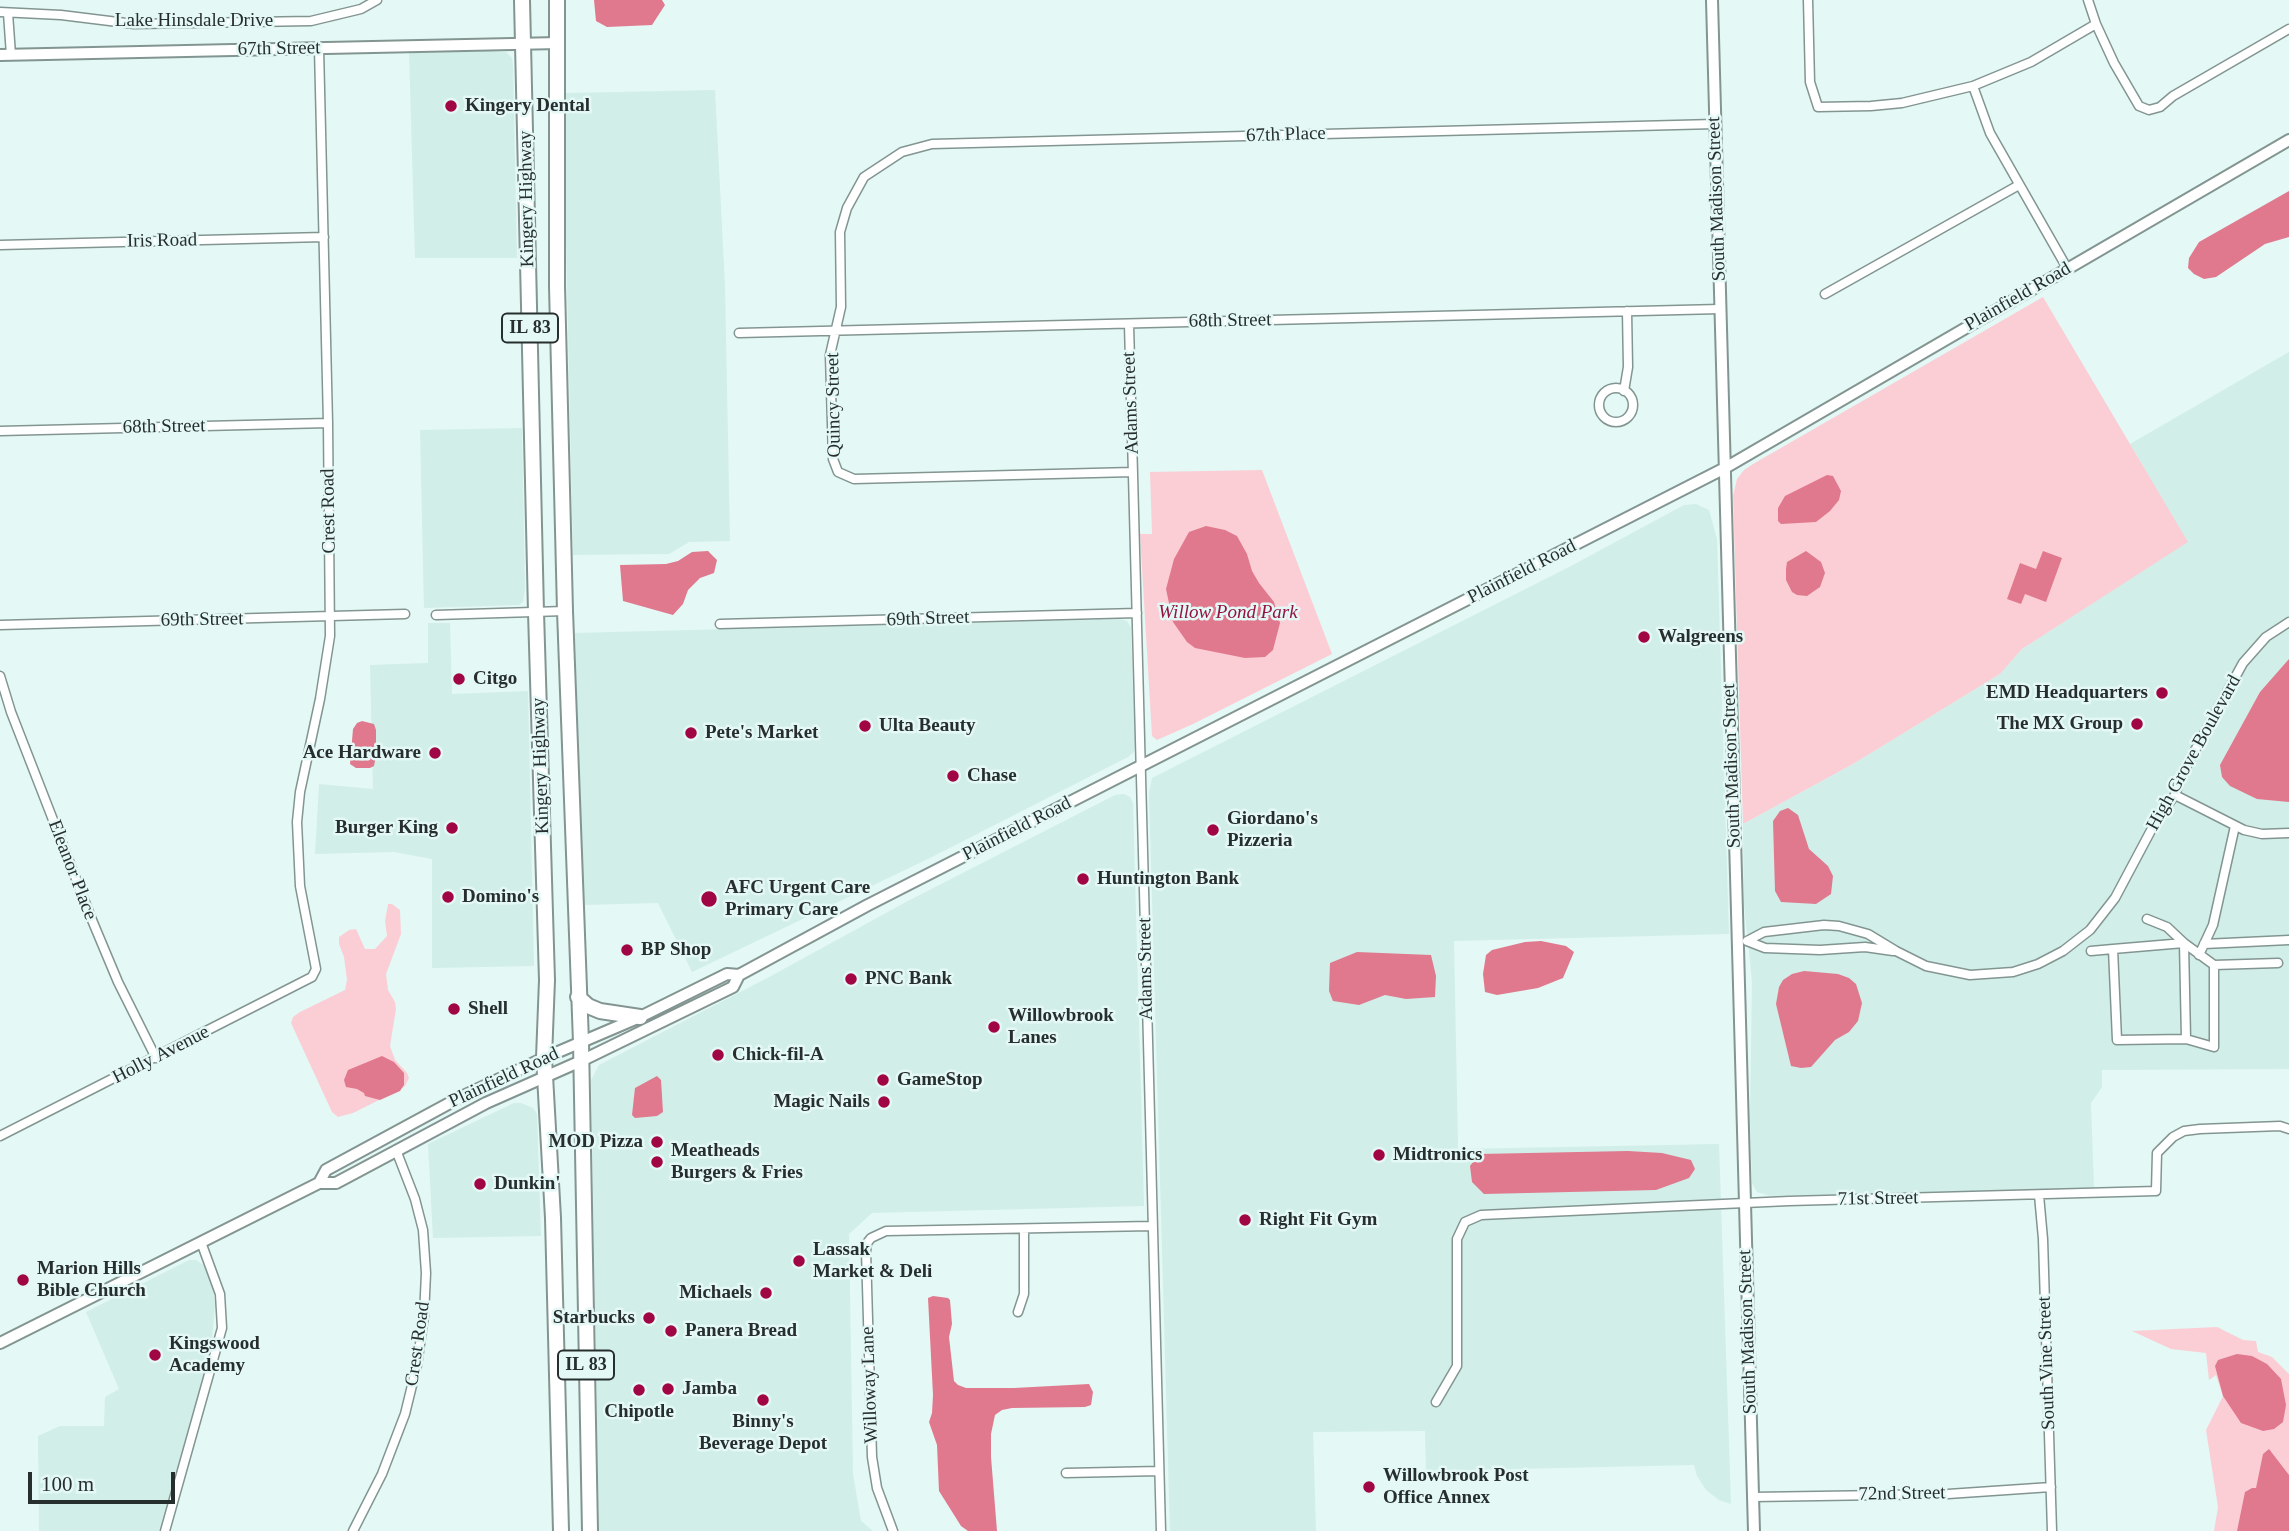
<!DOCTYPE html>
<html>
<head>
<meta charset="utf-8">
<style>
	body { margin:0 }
	#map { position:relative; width:2289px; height:1531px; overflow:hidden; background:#e4f8f5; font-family:Georgia,serif }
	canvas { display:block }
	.scale { position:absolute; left:28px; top:1472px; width:147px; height:32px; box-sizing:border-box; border:4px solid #272f2e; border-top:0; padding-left:9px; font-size:21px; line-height:24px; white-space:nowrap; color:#272f2e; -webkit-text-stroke:5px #e4f8f5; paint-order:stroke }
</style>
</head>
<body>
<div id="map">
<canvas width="2289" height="1531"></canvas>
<div class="scale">100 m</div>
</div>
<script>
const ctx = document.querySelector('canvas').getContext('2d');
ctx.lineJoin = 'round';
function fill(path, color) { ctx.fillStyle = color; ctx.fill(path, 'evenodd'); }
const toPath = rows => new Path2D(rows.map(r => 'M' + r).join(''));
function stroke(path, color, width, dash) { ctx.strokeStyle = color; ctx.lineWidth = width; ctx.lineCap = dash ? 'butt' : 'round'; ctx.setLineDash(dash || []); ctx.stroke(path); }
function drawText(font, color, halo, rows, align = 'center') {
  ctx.font = font + ' Georgia,serif'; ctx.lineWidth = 5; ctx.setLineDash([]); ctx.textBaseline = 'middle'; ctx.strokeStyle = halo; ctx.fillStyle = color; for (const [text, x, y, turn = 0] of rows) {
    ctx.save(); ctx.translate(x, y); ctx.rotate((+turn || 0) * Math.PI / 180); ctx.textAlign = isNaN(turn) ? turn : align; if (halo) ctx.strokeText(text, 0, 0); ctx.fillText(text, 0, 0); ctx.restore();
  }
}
fill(toPath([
	[491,51,506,52,512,58,513,66,517,258,415,258,409,52],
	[715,90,725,285,730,541,689,542,669,554,573,555,565,192,566,93],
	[2289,352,2289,1069,2102,1070,2102,1087,2091,1103,2094,1188,1770,1196,1757,1192,1752,1183,1750,1117,1752,981,1744,905,1743,824,1853,764,2000,674,2022,649,2187,542,2130,444],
	[522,428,525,589,523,602,519,605,424,608,420,430],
	[1696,504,1709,510,1717,539,1729,934,1454,941,1458,1149,1719,1144,1731,1504,1719,1500,1706,1490,1697,1476,1694,1465,1426,1471,1425,1431,1313,1432,1316,1531,1170,1531,1149,793,1152,778,1571,566,1684,505],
	[1120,619,1127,621,1131,628,1135,748,1134,752,1128,757,930,858,692,972,658,903,582,905,575,633],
	[428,623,450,623,452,694,528,691,534,966,432,968,432,859,394,852,315,854,319,784,373,789,370,665,428,663],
	[1124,794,1130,797,1133,803,1144,1206,872,1213,849,1234,853,1474,861,1521,873,1531,599,1531,591,1080,599,1065,771,976,906,902,1115,795],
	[514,1103,521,1103,533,1108,537,1114,541,1236,433,1238,428,1144],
	[189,1260,196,1260,205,1266,213,1289,215,1305,211,1351,159,1531,39,1531,38,1436,60,1426,104,1426,105,1397,119,1389,86,1312]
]), '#d1eee9');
fill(toPath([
	[2043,297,2188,542,2022,649,2000,674,1853,764,1743,824,1733,496,1737,479,1744,470,1753,464],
	[1262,470,1332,654,1193,724,1157,740,1152,736,1140,534,1152,534,1150,472],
	[388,904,392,904,400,910,401,934,386,974,388,990,395,1002,396,1009,390,1046,395,1060,407,1073,409,1078,405,1086,399,1090,353,1113,338,1117,332,1112,291,1023,293,1017,300,1012,345,990,347,980,344,957,339,944,339,937,349,930,356,929,365,949,375,949,387,936,385,921],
	[2217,1327,2243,1340,2256,1341,2258,1352,2272,1357,2289,1374,2289,1531,2214,1531,2218,1507,2206,1430,2223,1396,2216,1375,2209,1380,2206,1353,2171,1349,2132,1331]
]), '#fbced5');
fill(toPath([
	[594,0,662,0,665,5,652,25,607,27,596,21],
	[2289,191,2289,237,2265,244,2216,277,2204,279,2194,274,2188,268,2189,258,2199,242],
	[1827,475,1833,476,1841,491,1839,500,1830,511,1816,522,1781,524,1778,521,1778,508,1785,496],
	[1206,526,1225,530,1237,536,1247,554,1252,571,1259,583,1274,602,1280,623,1273,650,1265,657,1245,658,1195,648,1187,642,1173,622,1166,589,1174,559,1189,532],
	[708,551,717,560,714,573,700,578,688,590,683,604,673,615,623,601,620,565,666,564,678,561,692,552],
	[1806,551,1821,562,1825,573,1820,587,1807,596,1797,595,1792,592,1786,580,1786,569,1787,562],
	[2043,551,2062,558,2046,602,2025,594,2021,604,2007,599,2020,563,2036,569],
	[2289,659,2289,802,2257,799,2230,786,2222,777,2220,765,2260,692],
	[362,721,374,724,376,730,376,756,374,766,370,768,356,768,350,764,353,729,357,723],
	[1788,808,1798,815,1809,849,1828,866,1833,876,1831,894,1816,904,1781,902,1775,891,1773,821,1780,811],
	[1541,941,1566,946,1574,952,1563,978,1538,988,1497,995,1485,992,1483,974,1486,955,1492,950,1525,942],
	[1357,952,1431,955,1436,976,1435,997,1406,999,1385,995,1359,1005,1333,1001,1329,991,1330,963],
	[1804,971,1838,974,1849,978,1856,984,1862,1003,1858,1021,1849,1032,1835,1040,1811,1067,1801,1068,1791,1066,1776,1004,1779,987,1783,980,1792,974],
	[382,1056,394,1062,404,1073,404,1085,400,1091,380,1100,365,1096,364,1093,357,1089,346,1087,344,1080,348,1070],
	[657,1076,661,1080,663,1112,657,1116,635,1118,632,1115,635,1088],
	[1628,1151,1662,1153,1691,1160,1695,1169,1689,1178,1656,1190,1484,1194,1472,1182,1470,1166,1479,1154],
	[933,1296,948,1298,950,1300,952,1324,949,1337,954,1381,958,1385,966,1388,1014,1388,1089,1384,1093,1392,1091,1405,1085,1407,1012,1408,1002,1410,995,1415,991,1434,991,1457,997,1531,968,1531,961,1526,939,1491,937,1445,929,1422,932,1413,933,1395,928,1298],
	[2237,1354,2252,1356,2267,1364,2281,1379,2286,1405,2283,1422,2274,1429,2263,1431,2241,1423,2223,1396,2215,1366,2218,1360],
	[2269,1449,2289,1475,2289,1531,2237,1531,2245,1492,2252,1488,2256,1488,2263,1454]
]), '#e0798e');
const street = toPath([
	[1808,0,1810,82,1818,107,1871,106,1902,103,1973,86,2031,62,2096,24],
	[2088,0,2096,24,2114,63,2139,106,2149,110,2160,107,2173,96,2289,29],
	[0,12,61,15,134,24,311,21,361,9,377,0],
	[8,13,11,55],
	[1973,86,1990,133,2067,268],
	[0,245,324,237],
	[1825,294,2019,185],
	[1129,324,1161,1531],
	[739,333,1720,309],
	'1599 405a17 17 0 1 1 34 0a17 17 0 1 1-34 0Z',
	[1624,391,1628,367,1627,311],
	[0,431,328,423],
	[1133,472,854,479,838,472,833,459,830,355,841,307,840,232,847,208,864,177,902,152,932,144,1715,124],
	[436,615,565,611],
	[720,624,1137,613],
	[0,625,405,614],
	[0,676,11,712,92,920,118,982,156,1058],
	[2175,795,2244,830,2262,834,2289,833],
	[2147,919,2167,927,2184,943,2214,965,2214,1047,2186,1039],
	[1747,941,1764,932,1824,925,1839,926,1868,934,1896,951,1926,966,1970,975,2013,972,2038,964,2063,951,2090,930,2115,898,2156,821,2175,795,2182,774,2243,663,2266,637,2289,622],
	[1747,941,1765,948,1820,950,1865,947,1893,951],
	[2204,944,2289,940],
	[2091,951,2113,949,2184,943,2186,1039,2117,1040,2113,949],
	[2199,955,2213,925,2235,826],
	[2214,965,2278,963],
	[0,1136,312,977,316,969,300,886,297,822,300,792,320,699,330,636,328,423,319,48],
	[2039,1195,2043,1239,2052,1531],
	[1018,1312,1024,1294,1024,1229],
	[1436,1402,1457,1366,1457,1239,1465,1222,1481,1215,1789,1201,2156,1191,2157,1153,2173,1137,2184,1131,2200,1129,2280,1126,2289,1129],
	[1066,1473,1159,1471],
	[1753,1497,1948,1494,2051,1487],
	[165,1531,222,1328,220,1294,201,1242],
	[353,1531,382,1474,405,1414,417,1365,424,1316,426,1273,423,1230,415,1199,396,1150],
	[893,1531,877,1488,872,1457,866,1251,867,1243,871,1238,886,1231,1152,1226]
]);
const secondary = toPath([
	[1712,0,1754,1531],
	[0,55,559,43],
	[319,1183,326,1170,459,1098,544,1058,640,1017,727,974,739,975],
	[0,1343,319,1183,336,1183,486,1103,581,1061,733,987,739,975,868,905,1725,468,2289,140]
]);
const highway = toPath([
	[522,0,536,612,547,980,544,1058,553,1218,561,1531],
	[557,0,557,286,565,611,581,1042,590,1531],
	[578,997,588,1006,600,1011,640,1017]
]);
stroke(street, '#839591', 11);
stroke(secondary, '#839591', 14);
stroke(highway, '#839591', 18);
stroke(street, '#fff', 8);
stroke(secondary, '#fff', 10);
stroke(highway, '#fff', 14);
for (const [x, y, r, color] of [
	[451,106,7,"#a10644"],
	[1644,637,7,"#a10644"],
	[459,679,7,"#a10644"],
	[2162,693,7,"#a10644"],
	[2137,724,7,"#a10644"],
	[865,726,7,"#a10644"],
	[691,733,7,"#a10644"],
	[435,753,7,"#a10644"],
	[953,776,7,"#a10644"],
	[452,828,7,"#a10644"],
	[1213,830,7,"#a10644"],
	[1083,879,7,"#a10644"],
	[448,897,7,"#a10644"],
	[709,899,9,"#a10644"],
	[627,950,7,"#a10644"],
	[851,979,7,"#a10644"],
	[454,1009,7,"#a10644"],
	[994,1027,7,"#a10644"],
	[718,1055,7,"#a10644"],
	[883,1080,7,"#a10644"],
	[884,1102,7,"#a10644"],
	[657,1142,7,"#a10644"],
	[1379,1155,7,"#a10644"],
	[657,1162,7,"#a10644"],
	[480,1184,7,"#a10644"],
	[1245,1220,7,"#a10644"],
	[799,1261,7,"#a10644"],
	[23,1280,7,"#a10644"],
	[766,1293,7,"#a10644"],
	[649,1318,7,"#a10644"],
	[671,1331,7,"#a10644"],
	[155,1355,7,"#a10644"],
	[668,1389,7,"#a10644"],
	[639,1390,7,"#a10644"],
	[763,1400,7,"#a10644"],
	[1369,1487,7,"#a10644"]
]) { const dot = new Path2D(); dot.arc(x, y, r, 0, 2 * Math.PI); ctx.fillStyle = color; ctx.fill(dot); stroke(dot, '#e4f8f5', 2.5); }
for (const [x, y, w] of [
	[530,328,56],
	[586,1365,56]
]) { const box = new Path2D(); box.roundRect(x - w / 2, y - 14.5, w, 29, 5); ctx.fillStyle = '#e4f8f5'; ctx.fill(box); stroke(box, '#272f2e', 2); }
drawText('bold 18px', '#272f2e', null, [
	["IL 83",530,328],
	["IL 83",586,1365]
]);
drawText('19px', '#272f2e', '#e4f8f5', [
	["Lake Hinsdale Drive",194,21],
	["67th Street",279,49,-1],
	["67th Place",1286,135,-2],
	["Kingery Highway",527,199,-91],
	["South Madison Street",1717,199,-92],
	["Iris Road",162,241,-1],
	["Plainfield Road",2018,297,-30],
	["68th Street",1230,321,-1],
	["Adams Street",1131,403,-92],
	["Quincy Street",834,405,-91],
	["68th Street",164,427,-1],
	["Crest Road",329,511,-91],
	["Plainfield Road",1522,572,-27],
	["69th Street",928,619,-2],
	["69th Street",202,620,-1],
	["High Grove Boulevard",2194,753,-61],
	["Kingery Highway",541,766,-92],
	["South Madison Street",1732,766,-92],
	["Plainfield Road",1017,829,-27],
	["Eleanor Place",72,870,69],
	["Adams Street",1146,969,-91],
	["Holly Avenue",161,1055,-27],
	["Plainfield Road",504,1078,-25],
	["71st Street",1878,1199,-1],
	["South Madison Street",1748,1332,-92],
	["Crest Road",418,1344,-82],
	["South Vine Street",2047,1363,-92],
	["Willoway Lane",870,1385,-92],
	["72nd Street",1902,1494,-1]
]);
drawText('bold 19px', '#272f2e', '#e4f8f5', [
	["Kingery Dental",465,106],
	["Walgreens",1658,637],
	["Citgo",473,679],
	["EMD Headquarters",2148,693,"right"],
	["The MX Group",2123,724,"right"],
	["Ulta Beauty",879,726],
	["Pete's Market",705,733],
	["Ace Hardware",421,753,"right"],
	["Chase",967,776],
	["Giordano's",1227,819],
	["Pizzeria",1227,841],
	["Burger King",438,828,"right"],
	["Huntington Bank",1097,879],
	["AFC Urgent Care",725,888],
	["Primary Care",725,910],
	["Domino's",462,897],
	["BP Shop",641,950],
	["PNC Bank",865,979],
	["Shell",468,1009],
	["Willowbrook",1008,1016],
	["Lanes",1008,1038],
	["Chick-fil-A",732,1055],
	["GameStop",897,1080],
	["Magic Nails",870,1102,"right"],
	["MOD Pizza",643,1142,"right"],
	["Meatheads",671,1151],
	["Burgers & Fries",671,1173],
	["Midtronics",1393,1155],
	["Dunkin'",494,1184],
	["Right Fit Gym",1259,1220],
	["Lassak",813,1250],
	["Market & Deli",813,1272],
	["Marion Hills",37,1269],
	["Bible Church",37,1291],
	["Michaels",752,1293,"right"],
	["Starbucks",635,1318,"right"],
	["Panera Bread",685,1331],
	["Kingswood",169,1344],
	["Academy",169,1366],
	["Jamba",682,1389],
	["Chipotle",639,1412,"center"],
	["Binny's",763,1422,"center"],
	["Beverage Depot",763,1444,"center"],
	["Willowbrook Post",1383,1476],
	["Office Annex",1383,1498]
], 'left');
drawText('italic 19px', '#921540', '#e4f8f5', [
	["Willow Pond Park",1228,613]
]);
</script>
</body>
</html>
